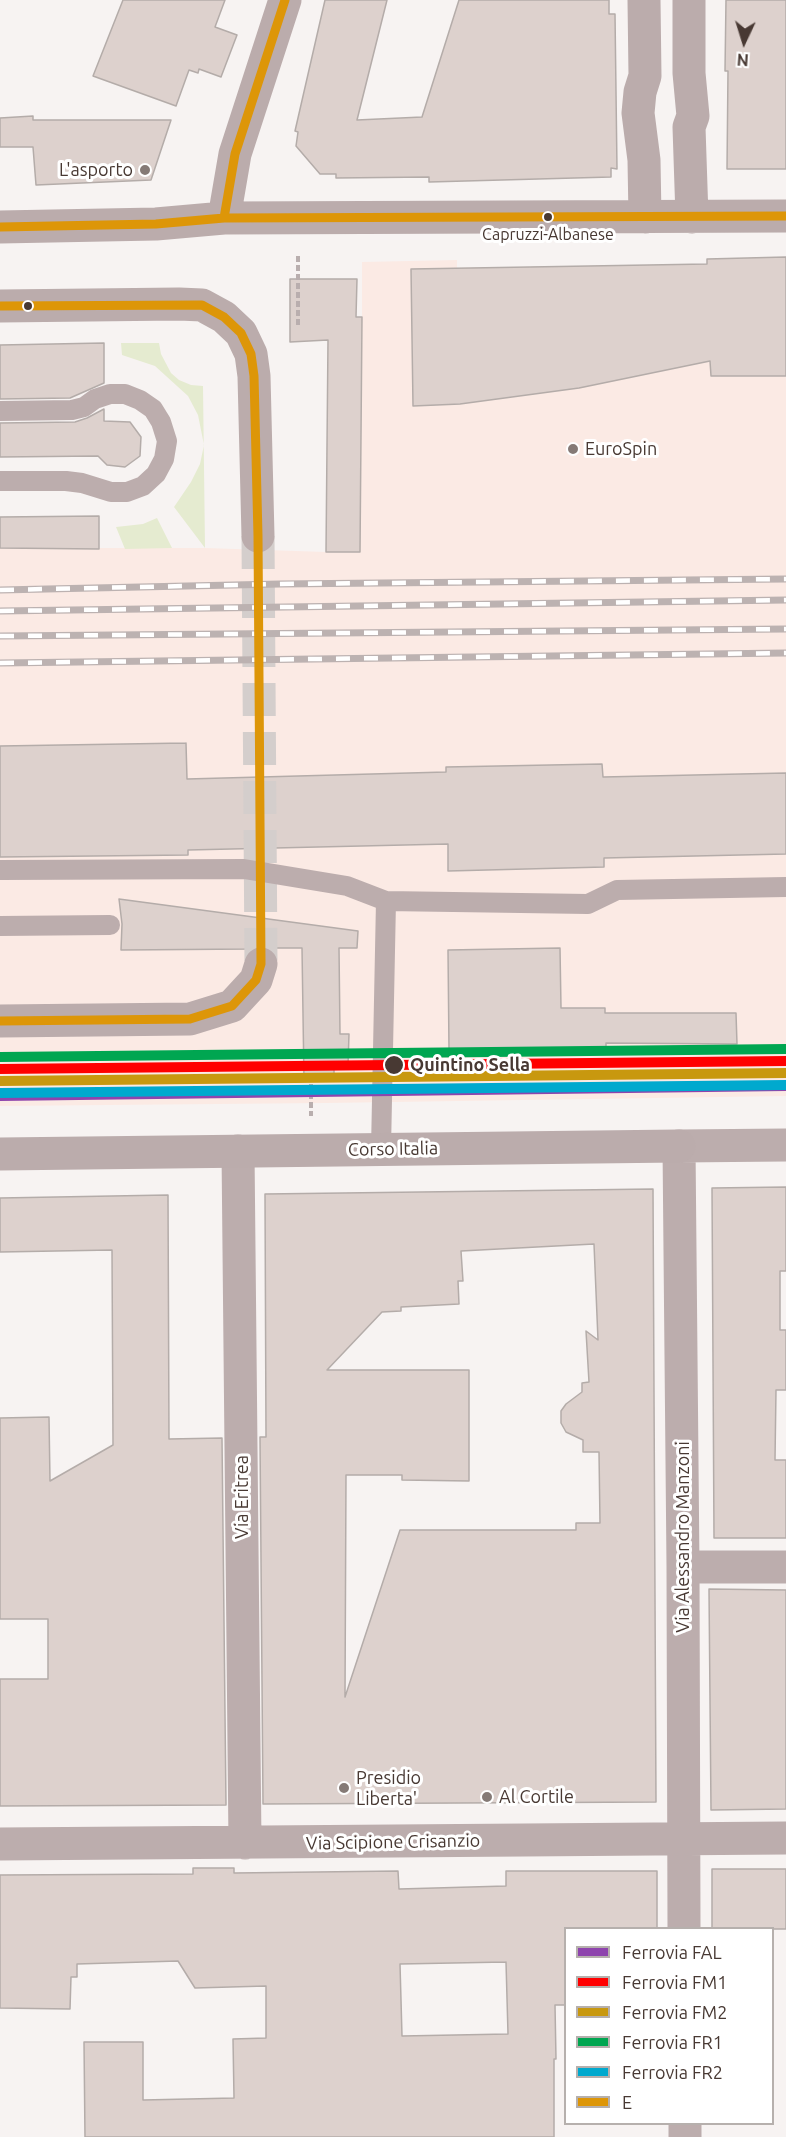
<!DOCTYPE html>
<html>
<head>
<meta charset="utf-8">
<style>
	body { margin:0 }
	#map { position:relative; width:786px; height:2137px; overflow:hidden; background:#f7f3f2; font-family:Ubuntu,sans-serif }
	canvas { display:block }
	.legend { position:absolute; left:564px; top:1927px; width:210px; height:198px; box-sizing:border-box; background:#fff; border:2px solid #b6b0ad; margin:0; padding:8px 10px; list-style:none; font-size:18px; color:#483933 }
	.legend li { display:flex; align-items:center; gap:12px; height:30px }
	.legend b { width:30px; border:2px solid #b6b0ad }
	.north { position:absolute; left:714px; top:12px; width:60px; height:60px; -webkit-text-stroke:4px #fff; paint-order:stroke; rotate:184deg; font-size:16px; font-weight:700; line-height:24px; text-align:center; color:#483933 }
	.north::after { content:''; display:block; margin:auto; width:21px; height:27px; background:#483933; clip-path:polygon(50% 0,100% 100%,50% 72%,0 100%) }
</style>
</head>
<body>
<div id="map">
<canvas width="786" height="2137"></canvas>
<ul class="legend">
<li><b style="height:8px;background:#8e44ad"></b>Ferrovia FAL</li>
<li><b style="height:8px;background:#f00"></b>Ferrovia FM1</li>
<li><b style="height:8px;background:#c8980f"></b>Ferrovia FM2</li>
<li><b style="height:8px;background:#00a651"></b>Ferrovia FR1</li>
<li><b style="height:8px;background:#00a9ce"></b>Ferrovia FR2</li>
<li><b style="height:8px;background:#dd9608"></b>E</li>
</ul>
<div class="north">N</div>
</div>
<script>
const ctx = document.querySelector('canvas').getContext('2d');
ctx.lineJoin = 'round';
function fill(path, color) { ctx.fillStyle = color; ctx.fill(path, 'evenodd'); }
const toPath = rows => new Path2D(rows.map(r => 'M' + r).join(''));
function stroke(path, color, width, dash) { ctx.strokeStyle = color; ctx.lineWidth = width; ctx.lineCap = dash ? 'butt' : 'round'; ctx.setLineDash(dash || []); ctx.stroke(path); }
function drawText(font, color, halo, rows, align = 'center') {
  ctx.font = font + ' Ubuntu,sans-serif'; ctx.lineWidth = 6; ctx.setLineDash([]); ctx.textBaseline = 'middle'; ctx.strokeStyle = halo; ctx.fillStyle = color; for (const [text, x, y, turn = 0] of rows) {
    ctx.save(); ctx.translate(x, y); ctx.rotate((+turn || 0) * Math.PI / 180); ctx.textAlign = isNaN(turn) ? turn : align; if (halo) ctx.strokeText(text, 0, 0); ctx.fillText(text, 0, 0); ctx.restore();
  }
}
fill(toPath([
	[457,260,457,268,786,263,786,1096,326,1103,0,1106,0,548,205,548,326,552,362,317,362,262]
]), '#fbeae4');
fill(toPath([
	[159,343,161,354,171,373,179,380,191,385,203,386,205,548,174,507,191,482,200,464,204,445,198,415,188,396,155,366,122,355,121,343],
	[157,518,172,548,125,549,116,527,143,524]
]), '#e5ebd0');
const building = toPath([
	[123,0,225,0,215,27,237,35,221,77,199,69,198,73,189,70,176,106,93,76,123,0],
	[325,0,387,0,357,120,422,117,459,0,609,0,609,14,615,14,617,169,611,168,611,177,429,182,429,177,336,178,336,174,320,174,296,146,298,132,295,131,325,0],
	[726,0,786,0,786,169,727,169,728,71,725,71,726,0],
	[33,116,33,120,171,120,151,180,36,185,33,147,0,147,0,118,33,116],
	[786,257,786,376,711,376,710,361,579,388,460,404,413,406,411,269,707,264,707,259,786,257],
	[290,279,357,279,356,317,362,317,360,552,326,552,328,340,290,342,290,279],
	[104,343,104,383,70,398,0,399,0,345,104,343],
	[104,409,104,421,130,422,141,437,140,456,125,467,107,465,98,456,0,457,0,423,75,422,87,418,104,409],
	[99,516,99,549,0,548,0,517,99,516],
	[186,743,187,779,446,772,446,767,602,764,603,777,786,773,786,854,604,858,604,867,448,871,448,844,188,850,188,855,0,857,0,746,186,743],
	[119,899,358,931,357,948,339,948,340,1034,349,1034,348,1065,334,1065,334,1081,304,1081,302,948,270,948,257,946,251,949,121,950,122,924,119,899],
	[560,948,561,1008,605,1008,605,1013,736,1013,737,1044,606,1043,606,1048,449,1050,448,950,560,948],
	[786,1187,786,1271,780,1271,780,1330,786,1330,786,1390,776,1390,775,1460,786,1460,786,1538,714,1538,712,1188,786,1187],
	[653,1189,656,1802,263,1804,260,1437,266,1437,265,1194,653,1189],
	[594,1244,598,1340,586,1331,589,1382,582,1383,582,1392,566,1404,561,1411,561,1423,566,1432,583,1440,583,1452,599,1452,600,1523,576,1523,576,1530,400,1530,345,1697,346,1475,402,1475,402,1480,469,1481,469,1370,327,1370,382,1312,401,1311,401,1307,459,1304,458,1281,463,1281,461,1251,594,1244],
	[168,1195,169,1439,222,1438,226,1805,0,1806,0,1679,48,1679,48,1619,0,1619,0,1418,49,1417,50,1481,113,1445,112,1250,0,1252,0,1198,168,1195],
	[709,1589,786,1590,786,1809,711,1810,709,1589],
	[193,1868,234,1868,234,1873,398,1871,399,1889,506,1886,506,1871,657,1871,657,1929,566,1929,566,2005,555,2005,556,2059,554,2059,554,2137,85,2137,84,2042,143,2042,143,2100,234,2098,233,2039,266,2038,266,1986,195,1988,178,1961,77,1964,77,1977,71,1977,70,2009,0,2008,0,1875,193,1874,193,1868],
	[506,1962,508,2034,402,2036,400,1964,506,1962],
	[712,1869,786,1869,786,1929,712,1929,712,1869]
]);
fill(building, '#ddd1cd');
stroke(building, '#b4aca9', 1.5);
stroke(toPath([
	[258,536,261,964]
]), '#d4cecc', 33, [33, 16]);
stroke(toPath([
	[298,325,298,256],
	[311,1084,311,1116]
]), '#b9aeae', 4, [6, 3]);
stroke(toPath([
	[0,411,72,410,84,407,95,399,110,394,125,394,140,400,153,409,161,422,167,441,164,459,156,474,143,486,127,492,111,492,82,483,66,481,0,481],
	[0,870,244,869,347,886,386,901,588,904,617,890,786,887],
	[0,926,110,925],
	[381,1149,386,901]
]), '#bcadad', 20);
stroke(toPath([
	[238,1151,245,1843],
	[683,1567,786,1567],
	[0,1844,786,1838],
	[684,1928,683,1567,679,1146,786,1145],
	[685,2124,685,2137]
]), '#bcadad', 33);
stroke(toPath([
	[644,0,645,76,640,92,638,113,644,160,645,217],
	[689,0,689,73,693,116,689,127,692,217],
	[224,218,235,154,285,0],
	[0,227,156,224,224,218,786,216],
	[0,306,179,304,202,305,224,317,241,333,251,354,254,376,258,536],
	[0,1021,190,1019,232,1006,256,980,261,964],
	[0,1154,679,1146]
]), '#bbacac', 33);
const rail = toPath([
	[0,590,280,584,786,579],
	[0,611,786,600],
	[0,636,786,629],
	[0,663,786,653]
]);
stroke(rail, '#bcb2b1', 7);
stroke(rail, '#fff', 4.5, [14]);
stroke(toPath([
	[224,218,235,154,285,0],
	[0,227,156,224,224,218,786,216],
	[0,306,202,305,224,317,241,333,251,354,254,376,258,536,261,964,256,980,232,1006,190,1019,0,1021]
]), '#dd9608', 9);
stroke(toPath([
	[0,1096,786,1086]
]), '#8e44ad', 10);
stroke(toPath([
	[0,1069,786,1061]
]), '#f00', 10);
stroke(toPath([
	[0,1081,786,1073]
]), '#c8980f', 10);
stroke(toPath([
	[0,1057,786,1049]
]), '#00a651', 10);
stroke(toPath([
	[0,1093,786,1085]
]), '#00a9ce', 10);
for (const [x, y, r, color] of [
	[145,170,6,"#857a76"],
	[548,217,5,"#483933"],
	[28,306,5,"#483933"],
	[573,449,6,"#857a76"],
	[394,1065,10,"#483933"],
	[344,1788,6,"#857a76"],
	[487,1797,6,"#857a76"]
]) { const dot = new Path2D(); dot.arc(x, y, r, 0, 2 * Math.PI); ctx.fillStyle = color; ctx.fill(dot); stroke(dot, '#fff', 2); }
drawText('16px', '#483933', '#fff', [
	["Capruzzi-Albanese",548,235]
]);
drawText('18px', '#483933', '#fff', [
	["L'asporto",133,170,"right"],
	["EuroSpin",585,449],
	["Presidio",356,1778],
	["Liberta'",356,1799],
	["Al Cortile",499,1797]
], 'left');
drawText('bold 18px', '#483933', '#fff', [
	["Quintino Sella",410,1065]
], 'left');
drawText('18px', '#483933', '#fff', [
	["Corso Italia",393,1149,-1],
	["Via Eritrea",242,1497,-90],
	["Via Alessandro Manzoni",683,1537,-90],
	["Via Scipione Crisanzio",393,1842,-1]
]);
</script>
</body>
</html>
